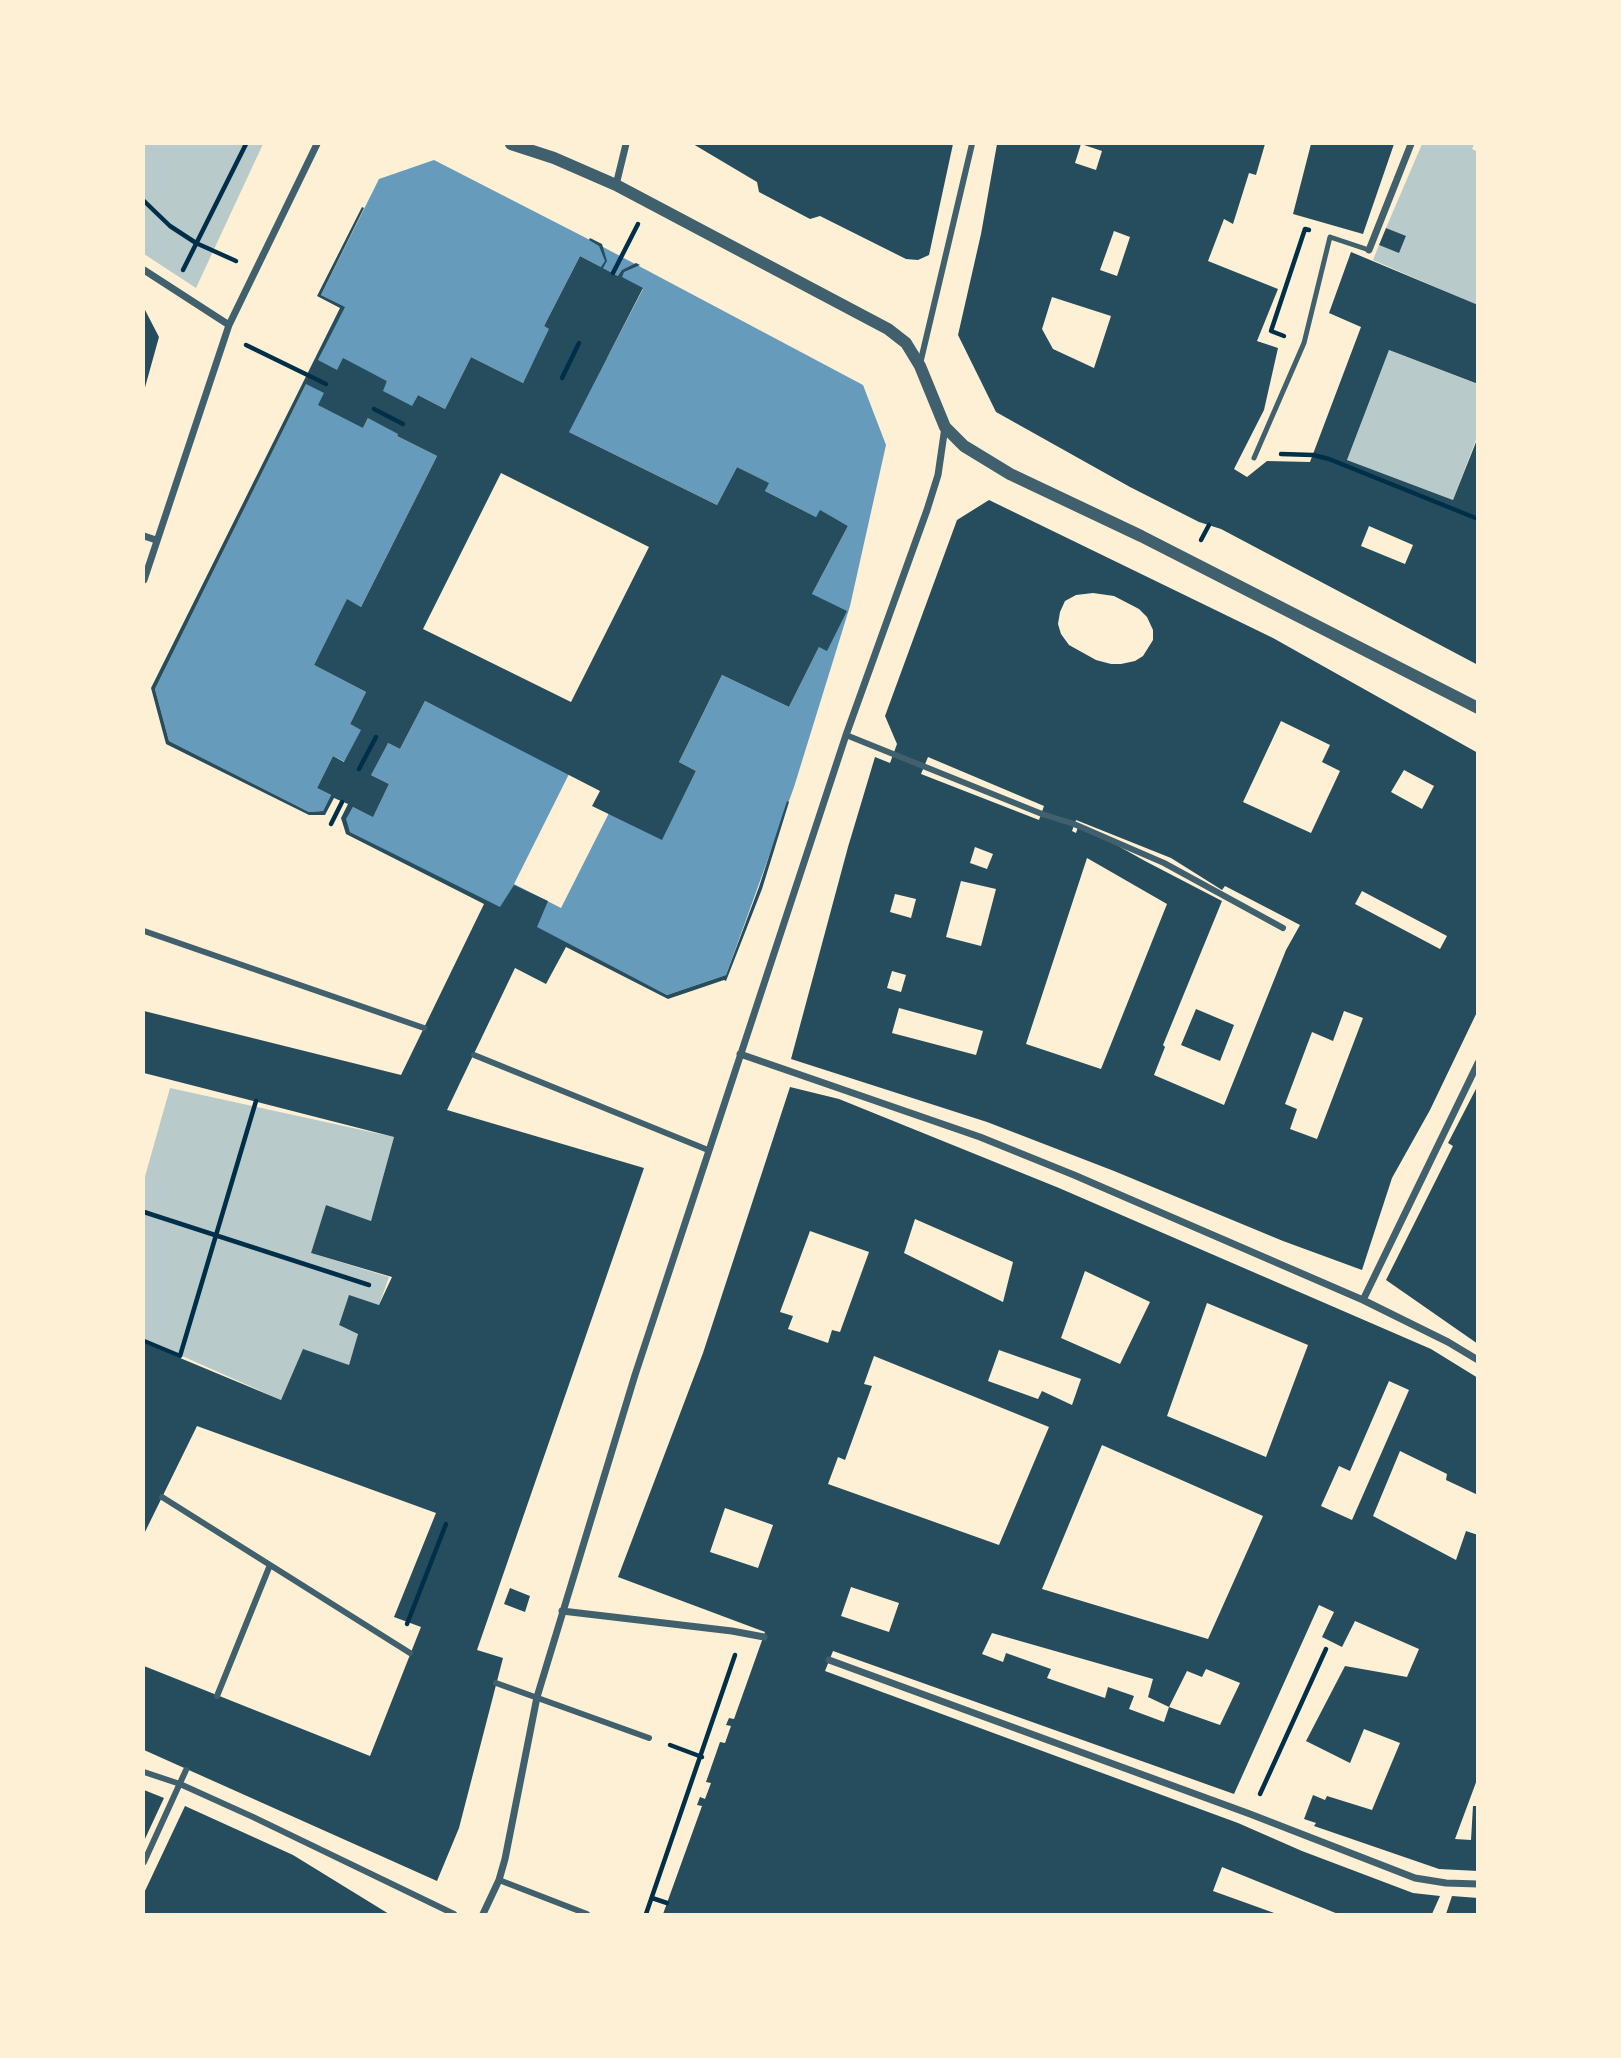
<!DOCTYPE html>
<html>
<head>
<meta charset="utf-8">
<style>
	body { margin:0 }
	#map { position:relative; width:1621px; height:2058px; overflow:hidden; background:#fdf0d5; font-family:"Times New Roman",serif }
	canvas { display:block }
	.frame { position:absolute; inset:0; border:145px solid #fdf0d5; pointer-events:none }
</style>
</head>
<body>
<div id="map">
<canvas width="1621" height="2058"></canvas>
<div class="frame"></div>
</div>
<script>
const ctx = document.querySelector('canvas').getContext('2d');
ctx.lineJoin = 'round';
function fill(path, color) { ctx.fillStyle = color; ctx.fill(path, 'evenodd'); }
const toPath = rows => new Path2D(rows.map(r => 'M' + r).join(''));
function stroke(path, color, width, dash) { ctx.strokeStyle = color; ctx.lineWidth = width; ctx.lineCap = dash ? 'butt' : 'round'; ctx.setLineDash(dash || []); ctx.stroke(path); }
fill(toPath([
	[144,144,263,144,196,288,144,254],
	[1422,144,1474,144,1472,149,1478,152,1477,305,1373,260,1379,245,1399,252,1406,237,1386,228],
	[1389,350,1477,384,1477,437,1453,500,1347,460],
	[170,1088,394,1137,371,1221,326,1205,311,1253,389,1277,379,1305,349,1296,339,1325,358,1334,349,1365,303,1350,281,1400,144,1339,144,1180]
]), '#b9caca');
fill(toPath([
	[434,160,588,239,863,385,886,445,850,606,794,787,726,975,667,995,350,832,345,819,353,807,373,816,389,784,333,756,317,788,331,795,323,811,309,812,169,741,155,689,344,307,321,295,379,179],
	[580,256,643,289,607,358,544,326],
	[471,357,523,383,533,363,569,432,717,505,737,467,768,483,765,491,816,517,820,511,848,526,812,594,819,647,789,707,722,675,679,762,696,771,662,839,609,813,561,908,514,884,569,774,425,701,400,749,350,724,366,692,314,665,347,600,361,607,437,456,397,436,418,395,445,409],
	[343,359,387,381,363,428]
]), '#669bbc');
fill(toPath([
	[693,144,953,144,929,255,918,260,906,259,820,216,810,219,759,192,757,182],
	[997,144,1265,144,1256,175,1249,173,1233,224,1224,219,1208,261,1278,289,1257,341,1278,348,1264,410,1234,469,1247,477,1267,461,1310,462,1361,327,1329,313,1351,252,1478,305,1478,384,1389,350,1347,460,1453,500,1478,437,1478,665,1221,529,1199,522,1130,487,996,412,958,335,981,234],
	[1081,144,1102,151,1096,170,1075,163],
	[1114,231,1130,237,1117,276,1100,270],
	[1052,297,1111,316,1094,368,1053,349,1042,329],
	[1369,526,1413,545,1405,564,1361,546],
	[1311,144,1394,144,1363,234,1293,214],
	[362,207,364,208,321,295,345,307,318,360,337,370,343,358,387,381,383,391,412,406,418,395,445,409,471,357,523,383,549,329,544,326,580,256,601,267,605,261,599,246,589,240,590,238,602,244,607,261,603,268,618,276,622,270,636,263,640,265,624,272,622,277,643,288,569,432,717,505,737,467,769,483,765,491,816,517,820,510,848,526,812,594,847,611,827,651,819,647,789,707,722,675,679,762,696,771,662,840,592,806,600,791,425,701,400,749,388,743,371,775,389,784,373,817,353,807,346,819,350,832,500,907,514,885,548,901,537,927,667,995,726,975,759,887,787,801,789,802,762,889,726,981,724,980,668,999,566,947,546,984,515,968,447,1110,644,1168,477,1650,503,1658,459,1828,437,1881,144,1750,144,1666,370,1756,421,1627,394,1617,436,1513,197,1426,144,1534,144,1343,281,1400,303,1349,349,1365,358,1334,339,1325,349,1295,379,1305,392,1277,311,1253,326,1205,371,1221,394,1137,144,1073,144,1011,401,1075,484,904,346,834,341,818,348,804,334,798,325,815,309,815,166,744,151,688,340,308,317,296],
	[306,384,324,393,318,405,363,428,368,418,398,434,397,436,437,456,361,607,347,599,314,665,366,692,350,724,361,730,344,762,333,756,317,788,331,795,323,811,309,812,169,741,155,689],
	[501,473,649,547,571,702,423,629],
	[1386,228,1406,236,1399,253,1379,245],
	[144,308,159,337,144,391],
	[989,500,1273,638,1478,753,1478,1010,1430,1110,1392,1178,1362,1270,1283,1241,1114,1171,987,1122,791,1059,848,847,875,757,890,763,897,744,885,716,957,520],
	[1093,593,1114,596,1139,609,1147,617,1153,630,1153,640,1143,656,1135,661,1121,664,1111,664,1096,660,1069,645,1061,634,1058,624,1060,612,1065,601,1076,595],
	[1281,721,1330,745,1322,762,1340,771,1311,833,1243,802],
	[928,757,1044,806,1039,820,921,774],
	[1404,770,1434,786,1422,809,1391,792],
	[1076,820,1171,858,1222,890,1225,886,1300,925,1286,950,1224,1105,1154,1075,1165,1047,1163,1045,1222,901,1145,861,1079,824,1076,833,1072,831],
	[975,847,993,854,987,869,970,863],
	[1087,858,1167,904,1101,1069,1026,1044],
	[961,881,996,889,981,946,946,937],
	[1362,891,1447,936,1440,949,1355,904],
	[895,894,916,899,911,918,890,912],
	[892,971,906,975,901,992,887,988],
	[899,1008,983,1031,976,1055,892,1033],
	[1344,1011,1363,1018,1317,1139,1290,1129,1297,1109,1285,1104,1312,1032,1333,1041],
	[1196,1009,1234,1025,1220,1061,1181,1045],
	[1478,1085,1478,1344,1386,1280,1453,1146,1448,1143],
	[790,1087,839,1099,1059,1188,1431,1349,1478,1378,1478,1495,1446,1480,1447,1474,1400,1451,1373,1516,1456,1560,1466,1531,1478,1535,1478,1777,1455,1839,1471,1840,1473,1806,1478,1806,1478,1871,1439,1869,1314,1826,1316,1823,1304,1819,1313,1795,1325,1800,1327,1796,1372,1810,1400,1743,1364,1729,1350,1763,1306,1741,1345,1666,1407,1677,1419,1649,1355,1621,1342,1647,1322,1637,1334,1612,1319,1605,1234,1794,833,1651,825,1671,1238,1823,1302,1851,1413,1893,1440,1896,1432,1914,1338,1914,1222,1867,1213,1891,1277,1914,663,1914,702,1806,697,1805,700,1797,705,1799,711,1783,706,1782,720,1742,725,1743,731,1726,726,1725,729,1718,734,1719,765,1632,618,1577,703,1353],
	[915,1219,1013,1262,1003,1302,904,1253],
	[810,1231,869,1252,840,1332,832,1330,828,1343,788,1329,793,1316,780,1312],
	[1085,1271,1150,1302,1120,1364,1061,1338],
	[1207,1303,1308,1345,1266,1457,1167,1416],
	[999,1350,1081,1379,1072,1405,1042,1391,1038,1399,988,1381],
	[874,1356,1049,1427,999,1545,828,1484,838,1457,845,1460,872,1386,864,1384],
	[1389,1381,1409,1390,1352,1520,1321,1506,1339,1466,1350,1471],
	[1102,1445,1263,1516,1208,1639,1042,1589],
	[725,1508,773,1525,758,1568,710,1552],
	[851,1587,899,1603,889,1632,841,1616],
	[992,1633,1153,1679,1148,1697,1169,1707,1187,1671,1202,1677,1206,1669,1240,1683,1220,1725,1169,1707,1164,1722,1129,1709,1134,1696,1108,1687,1105,1698,1047,1678,1051,1669,1006,1653,1003,1662,982,1654],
	[510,1588,530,1596,525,1612,504,1604],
	[144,1790,164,1798,144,1841],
	[185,1806,293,1855,389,1914,144,1914,144,1893],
	[1452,1896,1478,1898,1478,1914,1446,1914]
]), '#264d5e');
stroke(toPath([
	[144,201,170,226,196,243,236,261],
	[183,270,246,144],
	[613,273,638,224],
	[1284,336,1271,331,1305,229,1309,230],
	[246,345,326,384],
	[562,378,579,343],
	[374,409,403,424],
	[1281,454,1313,455,1329,459,1478,519],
	[1201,540,1209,525],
	[359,769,376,737],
	[331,824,342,802],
	[144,1212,369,1285],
	[144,1341,180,1356,256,1101],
	[407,1624,446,1524],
	[670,1745,702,1757],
	[1260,1794,1326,1649],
	[652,1898,667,1903],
	[646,1914,735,1655]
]), '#003049', 4.5);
stroke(toPath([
	[1254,458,1304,343,1330,237,1369,250]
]), '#3f606c', 5);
stroke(toPath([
	[920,364,972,144],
	[846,735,1042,814,1074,824,1164,863,1283,928],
	[144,931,424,1028],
	[474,1055,708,1150],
	[162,1497,410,1653],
	[496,1683,649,1738],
	[217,1696,270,1565],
	[144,1772,180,1784,253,1817,454,1914],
	[144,1862,186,1770],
	[499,1880,587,1914]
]), '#3f606c', 6);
stroke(toPath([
	[616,185,626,144],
	[1369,250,1411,144],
	[144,270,229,325],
	[144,536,156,540],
	[144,580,229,325,317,144],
	[740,1054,980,1137,1074,1175,1363,1300,1448,1342,1478,1360],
	[1363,1300,1478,1063],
	[562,1611,732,1631,764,1637],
	[829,1660,1250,1814,1415,1878,1446,1883,1478,1884],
	[483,1914,499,1880,505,1859,537,1697,635,1375,846,735,927,510,938,475,945,427]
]), '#3f606c', 7);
stroke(toPath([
	[511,144,554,158,616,185,888,329,906,343,920,366,945,427,964,446,1010,474,1141,536,1478,708]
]), '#3f606c', 12);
</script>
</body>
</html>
